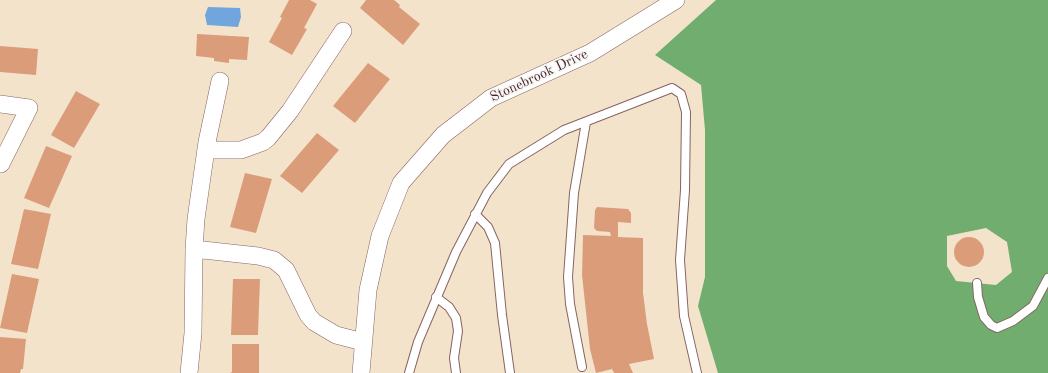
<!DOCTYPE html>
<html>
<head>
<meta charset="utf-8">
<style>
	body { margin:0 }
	canvas { display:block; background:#f4e3cb }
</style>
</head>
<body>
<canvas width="1048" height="373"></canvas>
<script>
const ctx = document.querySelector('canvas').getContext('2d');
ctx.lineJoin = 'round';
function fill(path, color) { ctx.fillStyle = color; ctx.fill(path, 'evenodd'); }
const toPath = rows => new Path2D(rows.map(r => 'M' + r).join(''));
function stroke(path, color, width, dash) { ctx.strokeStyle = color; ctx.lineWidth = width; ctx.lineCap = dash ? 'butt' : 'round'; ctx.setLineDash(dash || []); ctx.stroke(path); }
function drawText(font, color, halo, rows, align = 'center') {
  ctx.font = font + ' "Old Standard TT",serif'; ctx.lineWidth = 3.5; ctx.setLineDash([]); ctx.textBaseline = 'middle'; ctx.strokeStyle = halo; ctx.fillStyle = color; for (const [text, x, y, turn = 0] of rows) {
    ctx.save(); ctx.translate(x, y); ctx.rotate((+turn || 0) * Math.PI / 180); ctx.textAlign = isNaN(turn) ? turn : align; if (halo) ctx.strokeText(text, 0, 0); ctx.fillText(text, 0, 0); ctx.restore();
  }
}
fill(toPath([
	[716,0,1048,0,1048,373,718,373,698,306,705,277,705,130,701,85,655,55],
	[986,228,1007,242,1012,272,996,285,956,281,947,266,947,236]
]), '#71ad6e');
fill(toPath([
	[208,7,240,8,241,17,238,27,207,25,205,15]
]), '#70a5dd');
fill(toPath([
	[289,0,310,0,317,4,304,28,307,29,292,55,269,42,282,18,280,17],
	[366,0,394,0,400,5,399,7,420,24,403,45,360,8],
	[197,34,249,37,247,60,229,59,229,63,214,61,214,58,196,56],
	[0,46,38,49,36,75,0,72],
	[368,63,390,79,355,123,333,106],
	[76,91,100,104,74,148,51,135],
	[317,133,339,150,302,193,280,176],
	[46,146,72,156,49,208,24,198],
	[245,173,272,179,256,233,230,227],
	[597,207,628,209,631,213,631,223,618,222,618,237,643,238,643,293,647,324,654,359,629,364,633,373,614,373,612,369,596,373,590,349,582,275,583,235,611,236,610,232,597,231,594,228,595,210],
	[24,209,51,214,38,269,11,264],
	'954 252a15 15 0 1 1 30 0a15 15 0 1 1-30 0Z',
	[12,274,39,279,27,333,0,328],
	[233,279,260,279,258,335,231,335],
	[0,337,26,339,23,369,21,369,20,373,0,373],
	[232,344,259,344,259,373,230,373,232,372]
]), '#db9c7a');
const service = toPath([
	[475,214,488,227,495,243,502,315,510,373],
	[977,283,978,297,984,317,991,325,997,328,1013,321,1033,306,1048,278],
	[436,297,449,307,456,318,458,331,454,358,456,373],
	[582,367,570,304,568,277,574,193,586,122],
	[409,373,418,342,456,252,487,193,509,164,564,130,672,88,681,94,686,112,685,190,680,260,684,316,697,373]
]);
const minor = toPath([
	[0,104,29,108,1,164],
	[206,150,241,150,263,142,268,138,290,111,343,31],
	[194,249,258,256,274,260,286,270,308,315,314,322,336,335,363,342],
	[189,373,193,333,194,249,196,219,207,142,220,81],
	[361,373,368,290,380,236,401,183,443,135,491,98,590,53,676,0]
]);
stroke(service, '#866463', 10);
stroke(minor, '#866463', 18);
stroke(service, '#fff', 8);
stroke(minor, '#fff', 17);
drawText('14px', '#4a1f2b', '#f6f6f2', [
	["Stonebrook Drive",539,76,-25]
]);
</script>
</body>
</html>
